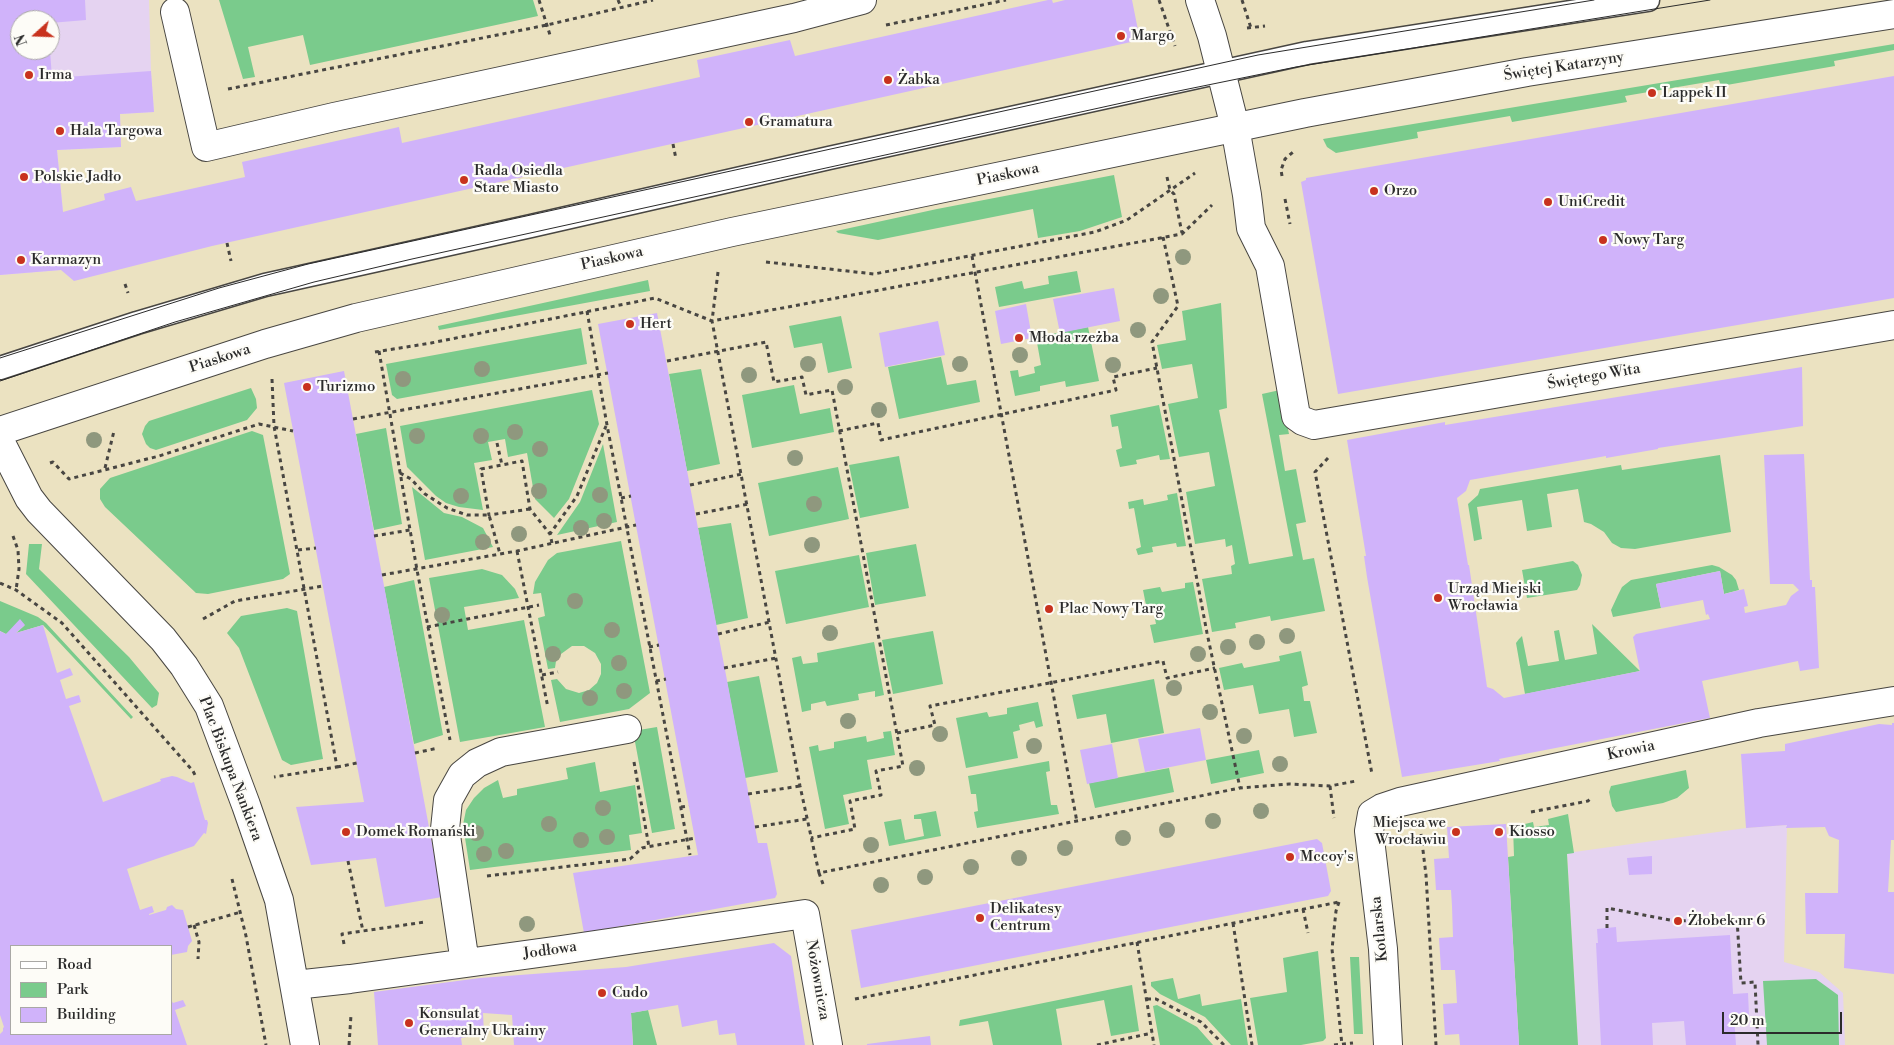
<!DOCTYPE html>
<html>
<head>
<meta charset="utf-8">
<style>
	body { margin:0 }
	#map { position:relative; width:1894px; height:1045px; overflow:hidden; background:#ebe2c1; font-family:"Libre Bodoni",serif }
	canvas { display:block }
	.legend { position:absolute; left:10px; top:945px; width:162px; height:90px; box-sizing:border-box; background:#fdfcf7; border:1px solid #a9a8a5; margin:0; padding:6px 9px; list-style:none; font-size:15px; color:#2b2b2b }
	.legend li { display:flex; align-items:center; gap:10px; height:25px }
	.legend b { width:25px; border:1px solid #a9a8a5 }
	.north { position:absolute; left:10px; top:10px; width:50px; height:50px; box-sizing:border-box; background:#fdfcf7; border:1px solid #a9a8a5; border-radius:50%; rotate:250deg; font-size:14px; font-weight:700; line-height:20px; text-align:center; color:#2b2b2b }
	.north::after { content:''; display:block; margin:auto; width:18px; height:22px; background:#c8321e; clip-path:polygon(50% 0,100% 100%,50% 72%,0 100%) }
	.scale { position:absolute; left:1722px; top:1012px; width:120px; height:22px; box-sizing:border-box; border:2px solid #2b2b2b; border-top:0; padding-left:6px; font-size:15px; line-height:18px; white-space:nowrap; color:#2b2b2b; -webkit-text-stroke:4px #fdfcf7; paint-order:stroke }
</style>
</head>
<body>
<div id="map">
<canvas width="1894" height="1045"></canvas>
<ul class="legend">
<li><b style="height:6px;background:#fff"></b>Road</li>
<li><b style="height:14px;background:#7acb8c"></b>Park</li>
<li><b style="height:14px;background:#d0b3fa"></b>Building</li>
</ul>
<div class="north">N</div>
<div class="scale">20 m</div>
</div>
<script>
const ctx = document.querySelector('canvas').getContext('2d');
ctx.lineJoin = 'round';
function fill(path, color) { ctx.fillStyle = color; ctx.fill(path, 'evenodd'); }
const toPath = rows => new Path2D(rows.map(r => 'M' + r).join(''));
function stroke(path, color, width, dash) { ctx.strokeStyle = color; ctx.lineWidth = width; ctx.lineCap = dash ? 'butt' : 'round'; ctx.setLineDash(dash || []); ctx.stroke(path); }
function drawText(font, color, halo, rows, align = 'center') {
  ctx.font = font + ' "Libre Bodoni",serif'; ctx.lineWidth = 4.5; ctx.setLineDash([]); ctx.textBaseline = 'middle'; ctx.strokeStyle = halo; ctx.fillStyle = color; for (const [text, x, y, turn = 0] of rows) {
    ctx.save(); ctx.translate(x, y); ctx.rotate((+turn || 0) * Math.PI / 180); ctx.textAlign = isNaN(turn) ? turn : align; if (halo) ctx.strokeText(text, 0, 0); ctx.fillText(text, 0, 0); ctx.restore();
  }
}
fill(toPath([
	[0,0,149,0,151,71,154,112,120,114,121,147,57,150,63,212,61,270,0,275],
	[20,20,50,20,50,50,20,50],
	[1787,825,1784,962,1819,972,1843,993,1845,1045,1578,1045,1567,853,1746,828]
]), '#e5d3f1');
fill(toPath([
	[219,0,533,0,538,16,310,65,303,35,248,47,255,77,243,79],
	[1894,44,1894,50,1834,61,1835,66,1721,86,1719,80,1625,96,1627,102,1512,122,1510,116,1417,132,1418,138,1336,153,1327,147,1323,139],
	[1114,175,1122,217,1080,231,1038,238,1033,209,878,240,838,233,836,231,937,209],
	[1077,271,1081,292,999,307,995,287,1022,281,1024,289,1049,284,1048,276],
	[648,280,650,291,439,330,438,326],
	[1221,303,1227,408,1219,410,1249,564,1293,556,1262,394,1280,390,1289,434,1279,435,1285,471,1296,469,1306,522,1296,524,1303,560,1314,558,1325,611,1271,621,1270,616,1235,623,1236,628,1212,632,1202,579,1232,574,1231,566,1235,564,1232,545,1226,547,1225,539,1195,544,1186,492,1215,486,1209,452,1179,457,1168,404,1198,398,1192,364,1162,369,1157,345,1186,340,1182,311],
	[841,316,852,368,828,373,822,343,794,348,789,326],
	[1088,327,1099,381,1066,387,1065,381,1040,386,1040,391,1015,396,1010,371,1018,370,1019,377,1035,373,1034,367,1041,365,1036,337],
	[581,328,587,364,397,399,392,395,386,364],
	[941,357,947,385,976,380,980,402,899,419,888,367],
	[701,369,720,464,687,471,669,374],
	[794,385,800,414,830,408,834,432,752,448,742,395],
	[251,388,256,399,257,408,247,420,156,450,150,448,146,444,142,434,145,426,149,421],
	[592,390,599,424,569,499,554,518,535,499,527,453,508,457,505,439,488,442,492,460,474,463,483,510,459,507,446,503,436,496,407,467,400,426],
	[1159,405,1170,459,1160,460,1159,455,1136,460,1137,464,1120,467,1116,450,1122,448,1118,426,1112,427,1110,415],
	[386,428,402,524,374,530,356,434],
	[252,431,263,435,290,574,283,579,208,594,196,593,105,507,100,499,100,489,110,478],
	[603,444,617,522,557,535,580,502],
	[1720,455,1731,532,1635,549,1621,548,1612,543,1604,532,1591,524,1584,522,1578,489,1547,494,1552,527,1527,531,1522,500,1477,507,1482,539,1474,541,1468,504,1478,495,1480,489,1621,465,1622,470],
	[899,456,909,508,860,518,849,465],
	[838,467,849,519,769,536,758,483],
	[412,487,444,513,462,517,483,528,493,547,425,560],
	[1177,493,1186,546,1177,547,1176,543,1152,547,1153,552,1138,555,1136,549,1141,547,1134,508,1129,509,1128,502,1143,499,1144,505,1168,500,1167,495],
	[731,523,748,618,716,625,698,528],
	[621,541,650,693,629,709,560,722,551,680,557,679,566,689,579,693,589,690,597,683,601,674,601,664,595,653,584,646,572,646,561,654,556,661,555,668,548,669,538,618,545,616,541,593,533,594,535,582,548,560,557,553],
	[29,544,42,544,39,569,129,657,159,693,157,705,152,708,26,574],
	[916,544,926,596,875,605,866,553],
	[859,555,869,607,786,624,775,571],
	[1573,561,1578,565,1582,575,1580,585,1577,590,1527,598,1522,570],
	[1712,565,1719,567,1732,575,1736,580,1739,590,1724,594,1720,571,1656,584,1661,608,1613,617,1611,610,1618,595,1622,587,1631,580],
	[482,569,502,575,515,589,519,598,464,607,468,630,524,620,545,727,460,742,429,578],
	[414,580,443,735,414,744,384,587],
	[1193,582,1203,634,1154,643,1150,625,1156,624,1153,609,1147,610,1143,590,1160,587,1162,592,1185,588,1185,583],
	[0,601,38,617,46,623,133,717,131,719,43,625,16,633,25,625,6,634,0,631],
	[287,608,297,611,323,759,291,765,282,760,239,648,227,633,241,616],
	[1592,624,1640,671,1525,694,1516,643,1519,639,1522,636,1528,666,1559,661,1554,631,1559,630,1565,660,1597,654],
	[933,631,943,684,893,694,882,640],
	[874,642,884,695,875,697,875,691,858,694,859,700,827,706,825,701,811,704,811,710,802,712,792,658,801,656,803,664,818,662,817,653],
	[1301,651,1308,685,1302,687,1304,701,1310,701,1317,733,1294,737,1289,709,1259,714,1253,685,1224,690,1219,668,1242,663,1244,668,1280,661,1279,656],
	[759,676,778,772,745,778,727,682],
	[1154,679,1164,733,1111,743,1106,714,1077,719,1072,695],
	[1038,702,1043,726,1036,728,1034,721,1019,725,1020,730,1013,732,1018,758,966,768,956,718,987,712,989,717,1007,714,1007,708],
	[657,727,675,829,652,833,633,731],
	[891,731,895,755,867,760,872,789,843,795,849,824,825,829,809,747,818,745,819,751,834,748,834,742,866,736,867,742,884,738,883,732],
	[1259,750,1264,773,1211,784,1206,760],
	[1049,761,1050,771,1046,772,1051,805,1057,805,1059,814,977,828,974,812,978,811,976,794,971,794,968,776],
	[595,762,600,792,635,785,642,833,629,835,631,850,470,870,463,825,466,810,474,798,484,788,498,780,503,798,517,795,517,789,568,779,566,768],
	[1169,768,1174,792,1095,808,1089,783],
	[1686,770,1689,788,1677,798,1663,803,1616,812,1612,806,1609,792,1611,786],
	[936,811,941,836,889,846,884,822,901,819,905,840,924,836,921,819,914,819,914,815],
	[1568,814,1574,853,1567,854,1578,1045,1519,1045,1508,857,1514,856,1513,827,1533,822,1534,827,1549,825,1548,819],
	[1318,951,1326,1038,1323,1041,1301,1045,1258,1045,1250,998,1287,992,1283,958],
	[1350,957,1359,957,1363,1034,1354,1034],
	[1173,978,1178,999,1200,994,1202,1006,1241,999,1248,1045,1231,1045,1205,1017,1160,994,1151,986,1151,982],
	[1816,979,1838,995,1839,1045,1767,1045,1763,981],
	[1132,985,1139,1031,1111,1036,1104,1000,1056,1009,1062,1045,993,1045,988,1021,959,1026,960,1020],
	[1157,1005,1197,1027,1213,1045,1160,1045,1153,1006],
	[648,1010,657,1045,633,1045,631,1013]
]), '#7acb8c');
fill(toPath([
	[0,0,85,0,86,20,50,23,50,20,20,20,20,50,50,50,52,78,151,71,154,112,120,114,121,147,57,150,63,212,105,200,104,194,131,187,136,201,245,177,242,162,399,127,402,143,700,77,697,60,790,40,795,56,1048,0,1052,0,1053,3,1065,0,1132,0,1140,40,212,246,74,281,61,270,0,275],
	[1894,76,1894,298,1338,394,1301,182,1306,180,1306,178],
	[1114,288,1120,321,1060,333,1053,299],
	[1026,304,1032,338,1001,344,995,311],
	[657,313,758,843,767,843,777,894,775,898,584,933,573,873,698,855,598,324],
	[938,321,945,355,885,367,879,333],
	[1802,367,1803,426,1658,448,1658,449,1606,458,1606,456,1470,480,1466,491,1457,498,1468,565,1469,565,1487,687,1493,689,1504,698,1640,671,1633,637,1636,634,1710,619,1708,614,1706,615,1703,600,1661,608,1656,584,1720,571,1724,594,1744,589,1748,606,1744,607,1745,613,1786,605,1791,596,1799,590,1793,584,1770,584,1764,455,1804,454,1810,580,1812,580,1812,587,1815,587,1819,668,1800,671,1798,661,1702,681,1710,718,1499,759,1500,761,1402,777,1367,577,1364,556,1366,556,1347,440,1445,422,1445,425],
	[344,371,442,897,385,907,376,858,311,865,296,807,364,802,284,383],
	[20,619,25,625,16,633,43,625,57,673,70,668,73,675,60,680,66,699,79,695,81,702,69,706,103,802,161,781,160,779,172,776,177,777,191,783,194,782,205,820,207,820,208,823,206,834,204,833,194,846,127,869,140,910,152,906,154,912,149,914,149,915,166,910,167,907,172,905,176,909,183,910,192,941,188,946,187,952,171,955,171,946,11,946,11,1034,171,1034,171,1000,173,1003,183,1000,186,1006,175,1010,187,1045,0,1045,0,1034,3,1031,3,1028,4,1027,0,1015,0,631,6,634],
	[1892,723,1894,723,1894,840,1891,840,1888,892,1894,892,1894,974,1844,968,1845,934,1806,934,1805,893,1838,893,1839,840,1829,836,1825,827,1786,828,1787,825,1746,828,1741,754,1785,751,1785,744,1879,724,1892,725],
	[1200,728,1206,760,1145,772,1138,739],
	[1112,744,1118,778,1087,784,1080,750],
	[1506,824,1519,1045,1460,1045,1459,1034,1445,1035,1443,1004,1457,1003,1456,984,1455,970,1441,970,1439,938,1453,937,1452,906,1451,890,1436,890,1434,859,1449,858,1447,827],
	[1317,839,1322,843,1331,891,1328,896,861,988,851,930],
	[1652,856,1652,874,1629,875,1627,858],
	[1616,927,1617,942,1730,935,1733,994,1748,993,1749,1015,1734,1016,1736,1045,1686,1045,1684,1021,1652,1023,1653,1045,1601,1045,1596,943,1598,943,1597,929],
	[774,943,791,956,805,1045,737,1045,735,1033,719,1035,717,1020,682,1027,678,1005,631,1013,633,1045,514,1045,512,1015,483,1013,484,1034,461,1038,462,1045,378,1045,374,992,480,978,626,967],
	[930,1036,931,1045,867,1045,867,1044]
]), '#d0b3fa');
const lane = toPath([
	[0,368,137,323,265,285,531,226,829,158,1307,53,1648,0]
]);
const street = toPath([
	[175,12,206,147,334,117,794,18,862,0],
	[1235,127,1247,195,1251,228,1270,266,1296,416,1303,421,1314,425,1894,325],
	[0,441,29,498,39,511,163,639,184,666,209,706,246,805,279,900,305,1045],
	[465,963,445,829,448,800,462,775,477,763,501,752,627,729],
	[295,985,350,979,561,950,805,914,828,1045],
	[1388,1045,1383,949,1369,831,1372,814,1382,808,1400,802,1759,723,1894,701]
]);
const secondary = toPath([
	[1200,0,1212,36,1235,127],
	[0,431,265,344,356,318,732,232,1305,113,1527,72,1894,14]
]);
stroke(lane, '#484642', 25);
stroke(street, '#484642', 30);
stroke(secondary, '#484642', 30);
stroke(toPath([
	[539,0,550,35],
	[618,0,621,7],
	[1159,0,1175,46],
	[1242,0,1251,28],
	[886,25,1006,0],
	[1247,28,1265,26],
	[228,89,547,25,653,0],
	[673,144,676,159],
	[1282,176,1281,170,1285,159,1293,152],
	[1167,177,1170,190,1174,194,1182,233],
	[1285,199,1290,224],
	[1163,237,1178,306,1152,342,1207,633,1240,788],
	[227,243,231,261],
	[972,256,1077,822],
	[766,262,874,274,1095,232,1127,220,1195,173],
	[718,272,712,321,800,786,819,873],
	[125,284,128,293],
	[587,311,607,425,690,855],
	[379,351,417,570,450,740],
	[375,352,431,343,655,298,712,321,1182,234,1212,205],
	[667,361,766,342,774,382,802,377,806,395,832,390,903,766,876,771,881,795,850,801,855,829,811,838],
	[272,379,274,426,337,767,274,777],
	[353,419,608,373],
	[839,431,878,423,881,440,1116,390,1113,377,1157,368],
	[497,443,502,465],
	[1328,458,1315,472,1372,774],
	[50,463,53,462,69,479,159,456,259,424,293,431],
	[105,468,114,431],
	[400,473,411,479,425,494,447,508,467,515,489,515,500,554],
	[690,485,742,474],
	[621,498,631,496],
	[530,509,489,515,481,469,522,461,530,509,550,534],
	[696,514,748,504],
	[13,536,18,550,19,569,16,590],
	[374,536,410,530],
	[552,543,550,534,577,496,606,426],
	[298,550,316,548],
	[517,551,548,708],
	[382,575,517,551,636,525],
	[0,583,16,590,62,623,193,771,196,777],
	[203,619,235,601,323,586],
	[427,627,539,605],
	[718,634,770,622],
	[649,647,659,645],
	[724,668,776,658],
	[542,675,558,672],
	[656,681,666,679],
	[897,733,935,725,930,706,1163,661,1167,678,1215,668],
	[415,753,438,748],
	[634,762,649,847],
	[337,767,357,763],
	[1330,786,1334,818],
	[748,794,800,786],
	[681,807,689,806],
	[1531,812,1588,801,1592,797],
	[755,827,807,819],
	[1421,834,1426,875,1436,1045],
	[348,861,363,931],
	[487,876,630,859,642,848,695,838],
	[232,879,246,936,266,1045],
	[823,884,819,873,1240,788,1289,784,1330,786,1356,781],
	[1339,902,1336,911,1332,949,1342,1045],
	[1303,909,1308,933],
	[1233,923,1252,1045],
	[194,925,199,942,198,959],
	[188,927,241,912],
	[1607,928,1607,908,1675,921,1737,919,1741,983,1755,982,1758,1045],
	[1137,942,1154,1045],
	[344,944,342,934,425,922],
	[855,999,1339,902],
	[1147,999,1156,999,1201,1022,1224,1045],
	[349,1045,351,1015],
	[1097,1045,1152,1033],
	[1334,1045,1353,1043]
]), '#484642', 3, [4, 4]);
stroke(lane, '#fff', 22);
stroke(street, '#fff', 28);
stroke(secondary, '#fff', 28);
stroke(toPath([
	[0,358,219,288,308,264,1258,55,1594,0],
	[0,381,175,322,314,282,412,259,1149,97,1296,67,1710,0]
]), '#2b2b2b', 1);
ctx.fillStyle = '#8f987e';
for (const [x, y] of [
	[1183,257],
	[1161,296],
	[1138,330],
	[1020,355],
	[808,364],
	[960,364],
	[1113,365],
	[482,369],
	[749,375],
	[403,379],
	[845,387],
	[879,410],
	[515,432],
	[417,436],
	[481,436],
	[94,440],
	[540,449],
	[795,458],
	[539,491],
	[600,495],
	[461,496],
	[814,504],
	[604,521],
	[581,528],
	[519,534],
	[483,542],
	[812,545],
	[575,601],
	[442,615],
	[612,630],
	[830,633],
	[1287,636],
	[1257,642],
	[1228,647],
	[553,654],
	[1198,654],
	[619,663],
	[1174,688],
	[624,691],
	[590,698],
	[1210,712],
	[848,721],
	[940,734],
	[1244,736],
	[1034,746],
	[1280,764],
	[917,768],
	[603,808],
	[1261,811],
	[1213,821],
	[549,824],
	[1167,830],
	[476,833],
	[607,837],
	[1123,838],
	[581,840],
	[871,845],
	[1065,848],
	[506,851],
	[484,854],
	[1019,858],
	[971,867],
	[925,877],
	[881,885],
	[527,924]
]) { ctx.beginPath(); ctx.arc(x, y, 8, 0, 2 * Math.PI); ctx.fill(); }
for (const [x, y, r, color] of [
	[1121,36,5,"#c8321e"],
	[29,75,5,"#c8321e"],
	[888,80,5,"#c8321e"],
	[1652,93,5,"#c8321e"],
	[749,122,5,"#c8321e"],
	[60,131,5,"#c8321e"],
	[24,177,5,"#c8321e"],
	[464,180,5,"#c8321e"],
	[1374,191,5,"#c8321e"],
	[1548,202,5,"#c8321e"],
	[1603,240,5,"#c8321e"],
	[21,260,5,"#c8321e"],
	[630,324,5,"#c8321e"],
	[1019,338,5,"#c8321e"],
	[307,387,5,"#c8321e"],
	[1438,598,5,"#c8321e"],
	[1049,609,5,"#c8321e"],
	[346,832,5,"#c8321e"],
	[1456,832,5,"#c8321e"],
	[1499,832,5,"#c8321e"],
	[1290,857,5,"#c8321e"],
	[980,918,5,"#c8321e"],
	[1678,921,5,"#c8321e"],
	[602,993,5,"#c8321e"],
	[409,1023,5,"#c8321e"]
]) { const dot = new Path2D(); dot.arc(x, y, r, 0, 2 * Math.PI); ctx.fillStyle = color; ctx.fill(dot); stroke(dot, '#fdfcf7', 2); }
drawText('15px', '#2b2b2b', '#fdfcf7', [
	["Margo",1131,36],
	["Irma",39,75],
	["Żabka",898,80],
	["Lappek II",1662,93],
	["Gramatura",759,122],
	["Hala Targowa",70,131],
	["Rada Osiedla",474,171],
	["Stare Miasto",474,188],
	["Polskie Jadło",34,177],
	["Orƶo",1384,191],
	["UniCredit",1558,202],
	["Nowy Targ",1613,240],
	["Karmazyn",31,260],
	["Hert",640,324],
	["Młoda rzeżba",1029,338],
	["Turizmo",317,387],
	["Urząd Miejski",1448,589],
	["Wrocławia",1448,606],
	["Plac Nowy Targ",1059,609],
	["Miejsca we",1446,823,"right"],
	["Wrocławiu",1446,840,"right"],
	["Domek Romański",356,832],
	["Kiosso",1509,832],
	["Mccoy's",1300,857],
	["Delikatesy",990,909],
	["Centrum",990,926],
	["Żłobek nr 6",1688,921],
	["Cudo",612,993],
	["Konsulat",419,1014],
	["Generalny Ukrainy",419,1031]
], 'left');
drawText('15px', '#2b2b2b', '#fdfcf7', [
	["Świętej Katarzyny",1564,67,-9],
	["Piaskowa",1008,175,-12],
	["Piaskowa",612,259,-13],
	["Piaskowa",220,359,-18],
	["Świętego Wita",1594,377,-10],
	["Krowia",1631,751,-12],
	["Plac Biskupa Nankiera",230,769,69],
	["Kotlarska",1380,929,-96],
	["Jodłowa",550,951,-8],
	["Nożownicza",817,980,80]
]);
</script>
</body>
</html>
